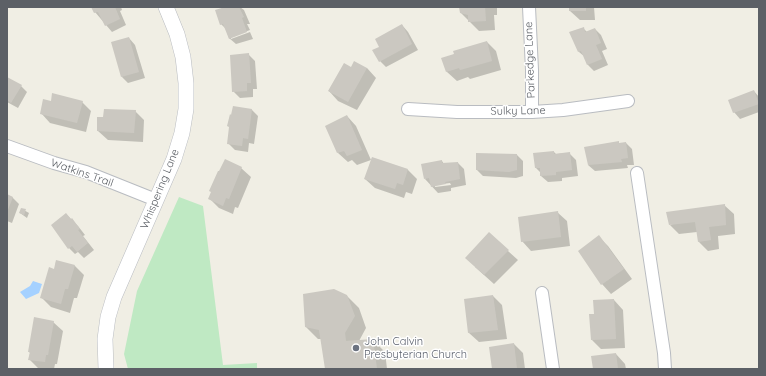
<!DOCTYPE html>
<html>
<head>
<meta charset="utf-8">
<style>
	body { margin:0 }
	#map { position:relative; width:766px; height:376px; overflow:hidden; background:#f0eee4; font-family:Quicksand,sans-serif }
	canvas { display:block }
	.frame { position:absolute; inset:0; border:8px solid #5c6066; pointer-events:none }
</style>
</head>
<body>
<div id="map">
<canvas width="766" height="376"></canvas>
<div class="frame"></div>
</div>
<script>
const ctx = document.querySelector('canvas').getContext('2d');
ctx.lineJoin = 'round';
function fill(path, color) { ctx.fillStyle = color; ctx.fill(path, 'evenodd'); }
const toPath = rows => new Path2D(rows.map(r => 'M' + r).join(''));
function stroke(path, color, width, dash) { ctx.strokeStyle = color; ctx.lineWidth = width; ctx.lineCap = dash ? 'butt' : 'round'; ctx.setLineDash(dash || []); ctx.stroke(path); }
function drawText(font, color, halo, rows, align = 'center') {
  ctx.font = font + ' Quicksand,sans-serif'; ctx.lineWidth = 3; ctx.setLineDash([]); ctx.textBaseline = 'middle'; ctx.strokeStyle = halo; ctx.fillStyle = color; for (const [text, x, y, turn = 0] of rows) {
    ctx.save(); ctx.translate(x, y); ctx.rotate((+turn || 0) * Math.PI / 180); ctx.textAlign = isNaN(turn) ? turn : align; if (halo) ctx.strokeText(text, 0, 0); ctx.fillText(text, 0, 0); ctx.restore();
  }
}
fill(toPath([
	[179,197,203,206,223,365,257,363,257,369,128,369,124,354,137,291]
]), '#bfe9c3');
fill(toPath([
	[33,281,42,284,39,293,26,299,20,292,30,286]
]), '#a5d1ff');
fill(toPath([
	[93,7,121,7,122,10,120,11,126,25,112,32,95,12],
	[228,7,240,7,244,10,250,24,247,24,250,30,231,37,231,39,250,32,253,39,236,44,229,38,226,29,221,24],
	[460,7,497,7,497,15,494,15,495,30,479,31,461,13],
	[570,7,594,7,595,20,580,20,570,11],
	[402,25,408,32,418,50,386,67,380,61,380,47],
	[583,28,587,32,595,29,601,35,607,49,602,51,608,65,594,71,588,65,585,57,579,52],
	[129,38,135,45,145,78,128,83,122,77],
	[487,42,496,51,501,70,470,79,468,77,457,81,447,72,442,59],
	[248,54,255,61,257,89,253,89,253,97,240,98,233,91],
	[351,68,367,68,376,78,357,110,338,101,329,91],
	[7,78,21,86,27,92,18,108,7,102],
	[754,91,759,97,759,112,740,119,734,112],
	[51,102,82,102,91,111,86,132,50,123,41,113],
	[234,107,252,110,258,116,254,144,249,143,248,152,235,150,228,143],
	[135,111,144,120,143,142,108,140,98,131,104,118],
	[347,116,356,126,371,160,357,165,352,160,348,162,338,153],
	[618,142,620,144,626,143,632,149,634,165,627,165,628,168,595,171,588,165],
	[554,152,556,154,569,153,576,160,578,176,562,178,562,181,548,182,541,176,541,173,536,168],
	[517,155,523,161,523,176,516,178,483,176,477,170],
	[372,158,408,170,417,179,412,194,406,192,404,198,375,188,365,179],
	[442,161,444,164,458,163,464,169,466,185,451,188,451,191,438,193,425,179],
	[450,183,451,185,435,187,435,185],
	[241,168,251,177,238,208,235,207,233,214,219,208,210,199],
	[7,195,12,197,19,204,12,223,7,221],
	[724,205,734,214,735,234,718,236,719,249,708,251,699,242,697,232,679,234,670,225],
	[22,209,29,213,27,218,20,213],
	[557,212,567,221,570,246,531,251,522,241],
	[66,214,78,226,85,235,83,236,94,250,84,258,78,252,75,254,69,248],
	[489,234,518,260,494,284,475,267],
	[599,237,608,246,632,279,611,294,602,284],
	[56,261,75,266,84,275,77,298,74,298,70,313,51,307,41,297,55,270],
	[347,296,359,308,366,328,359,341,373,340,385,352,387,369,326,369,322,339,318,339,306,327],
	[493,296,502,305,507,339,479,342,469,333,465,300],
	[614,300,623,310,625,348,601,349,592,340,596,315],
	[53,322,63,331,57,364,55,364,54,369,39,369,29,359,30,353,29,352],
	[514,344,523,353,525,369,493,369],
	[616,354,625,364,626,369,594,369]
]), '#0003');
fill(toPath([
	[91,7,115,7,120,19,105,26,98,12,94,13],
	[225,7,239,7,244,17,242,18,247,32,229,39,223,24,220,25,215,10],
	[459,7,485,7,486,21,468,22,468,15,460,13],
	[569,7,586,7,586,11,569,11],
	[402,24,412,44,379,62,372,50,379,47,375,39],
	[584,27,585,32,595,28,601,43,596,45,602,59,587,65,581,51,578,52,569,32],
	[129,37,139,72,121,77,111,42],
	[487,41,492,61,460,70,459,68,446,72,441,58,454,54,453,51],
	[249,53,251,83,247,83,247,91,232,92,230,55],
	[354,61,367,68,348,102,328,91,344,63,351,67],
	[7,77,22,85,11,103,7,100],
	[754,90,759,104,733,113,728,100],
	[52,93,83,101,77,123,40,114,43,99,51,101],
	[233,106,252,109,248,139,243,138,242,146,227,144,229,127,227,126,230,114,231,115],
	[104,109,136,110,134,133,97,131,97,117,103,117],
	[347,115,362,150,347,156,344,151,337,153,325,126],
	[619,141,619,143,626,142,628,158,621,159,622,162,588,165,584,147],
	[554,151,554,154,570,152,572,170,556,172,556,175,540,176,540,168,535,168,533,153],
	[476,153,517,154,517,170,509,172,476,170],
	[372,157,408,169,403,185,397,183,395,189,364,179],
	[225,159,242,167,229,199,226,198,223,206,208,199,211,192,209,191,218,171,219,171],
	[442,160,442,163,458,162,460,179,445,182,446,184,431,187,429,178,424,179,421,164],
	[7,194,13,197,7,212],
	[725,204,726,225,709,227,711,240,698,242,695,222,669,225,666,212],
	[21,208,26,209,24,215,19,213],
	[558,211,561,237,521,242,518,217],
	[66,213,71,219,72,218,80,229,78,230,88,243,77,252,72,246,68,249,51,225],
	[489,232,509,250,484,275,465,258],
	[599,235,624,269,601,285,578,251],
	[56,260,75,265,68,289,65,289,61,304,40,298,49,267,54,269],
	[334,289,347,295,355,316,345,333,346,341,373,339,377,369,325,369,319,330,305,327,303,294],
	[493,295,498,330,468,333,464,299],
	[614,299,616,339,591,340,589,314,594,314,593,300],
	[34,317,54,321,48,355,46,355,45,362,28,360,30,352,28,352],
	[514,343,517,369,492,369,489,347],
	[616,353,618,369,593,369,591,356]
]), '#cbc8c1');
const minor = toPath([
	[529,7,532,70,532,112],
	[408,109,457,112,532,112,563,110,628,101],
	[7,146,54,163,86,172,156,200],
	[637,173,664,353,665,369],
	[542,293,553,369]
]);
const tertiary = toPath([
	[106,369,105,339,108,317,114,297,174,159,182,133,186,109,186,83,183,57,177,34,166,7]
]);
stroke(minor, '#b9bcc1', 14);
stroke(tertiary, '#b9bcc1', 16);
stroke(minor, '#fff', 12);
stroke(tertiary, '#fff', 15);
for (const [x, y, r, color] of [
	[356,348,4,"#6b7280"]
]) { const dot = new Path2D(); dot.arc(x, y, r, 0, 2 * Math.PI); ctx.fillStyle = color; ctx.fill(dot); stroke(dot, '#fff', 1.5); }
drawText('11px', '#5c6066', '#fff', [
	["Parkedge Lane",530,60,-92],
	["Sulky Lane",518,111,-1],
	["Watkins Trail",82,173,19],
	["Whispering Lane",160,189,-68]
]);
drawText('11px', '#5b616d', '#fff', [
	["John Calvin",364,342],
	["Presbyterian Church",364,355]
], 'left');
</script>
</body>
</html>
